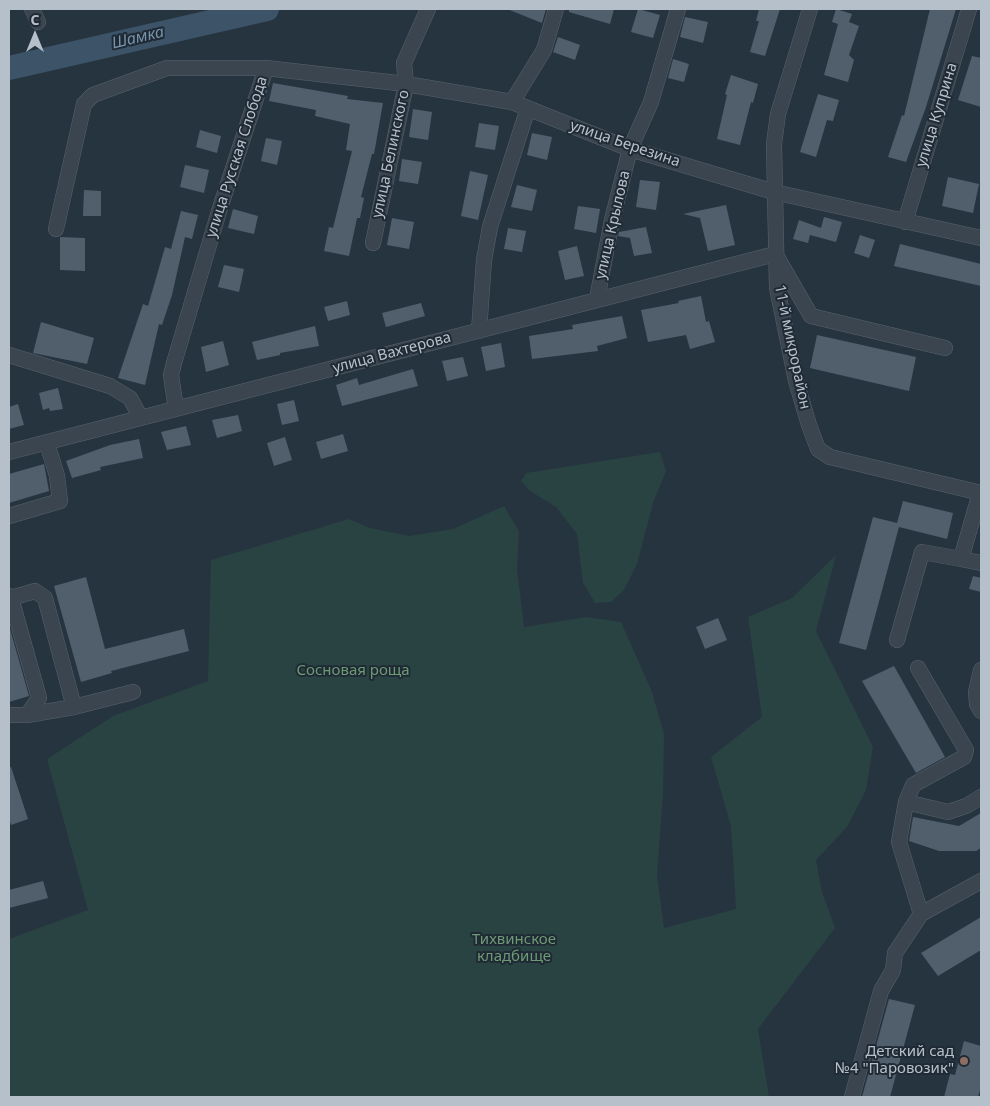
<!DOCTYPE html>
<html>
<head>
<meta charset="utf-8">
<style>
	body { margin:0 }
	#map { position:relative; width:990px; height:1106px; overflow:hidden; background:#263440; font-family:"Noto Sans",sans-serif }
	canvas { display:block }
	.frame { position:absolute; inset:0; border:10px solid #b6c0ca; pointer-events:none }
	.north { position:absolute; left:10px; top:10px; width:50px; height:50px; -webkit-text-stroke:4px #1f2a35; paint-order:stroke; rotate:0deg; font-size:14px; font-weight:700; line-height:20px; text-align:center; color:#b6c0ca }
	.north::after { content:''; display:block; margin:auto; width:18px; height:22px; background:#b6c0ca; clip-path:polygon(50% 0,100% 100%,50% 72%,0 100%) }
</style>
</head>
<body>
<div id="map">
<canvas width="990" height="1106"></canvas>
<div class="frame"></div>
<div class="north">С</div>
</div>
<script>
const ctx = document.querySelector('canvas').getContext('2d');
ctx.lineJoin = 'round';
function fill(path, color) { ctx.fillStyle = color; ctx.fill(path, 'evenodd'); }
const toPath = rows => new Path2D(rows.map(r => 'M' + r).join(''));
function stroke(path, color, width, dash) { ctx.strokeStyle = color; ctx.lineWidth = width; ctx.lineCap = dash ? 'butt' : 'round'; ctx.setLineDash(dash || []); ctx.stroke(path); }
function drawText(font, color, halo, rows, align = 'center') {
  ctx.font = font + ' "Noto Sans",sans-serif'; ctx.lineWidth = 4; ctx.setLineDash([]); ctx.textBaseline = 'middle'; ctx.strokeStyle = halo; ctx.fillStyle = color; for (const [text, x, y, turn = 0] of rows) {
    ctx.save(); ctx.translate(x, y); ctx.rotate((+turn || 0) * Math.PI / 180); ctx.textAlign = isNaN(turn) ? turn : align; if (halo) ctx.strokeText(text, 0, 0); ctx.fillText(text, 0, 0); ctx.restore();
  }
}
fill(toPath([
	[660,452,666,471,653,503,637,564,624,590,611,602,595,603,583,583,577,534,556,507,530,491,521,481,526,473],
	[504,506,519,531,517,569,524,627,586,617,621,622,652,692,664,734,663,793,657,875,664,928,736,909,731,826,711,757,762,717,748,617,792,598,836,555,816,631,873,747,866,790,847,827,816,860,822,892,835,928,758,1029,769,1097,9,1097,9,939,88,910,47,759,113,716,208,681,211,560,349,519,370,528,409,536,453,529]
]), '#294242');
stroke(toPath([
	[9,68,267,9]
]), '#3c5368', 24);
fill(toPath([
	[507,9,546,9,542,23],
	[569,9,614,9,610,24,569,12],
	[638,9,660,15,653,38,631,32],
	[759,9,780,9,765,56,750,52,759,21,756,21],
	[836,9,852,14,849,22,859,26,849,55,854,60,848,82,824,75,838,24,832,22],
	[930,9,956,9,926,107,906,162,888,157,902,115,904,116],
	[685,17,708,22,703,43,680,37],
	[558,37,580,45,575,60,553,52],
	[972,56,981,58,981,107,958,100],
	[673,59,689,64,684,82,668,78],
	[731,75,758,84,753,103,751,102,740,145,717,139,727,95,725,94],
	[273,83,348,96,347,99,383,103,374,154,372,154,361,197,364,198,360,218,357,218,349,256,324,251,329,227,333,228,352,151,346,150,350,124,315,116,316,110,269,101],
	[818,94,839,100,833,121,827,120,816,157,800,152],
	[413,109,432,112,428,140,409,137],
	[479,123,499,126,495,150,475,147],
	[200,130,221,136,217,153,196,147],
	[532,133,552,137,547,160,527,155],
	[266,138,282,141,277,165,261,161],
	[402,159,422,162,418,184,399,181],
	[185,165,209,170,204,193,180,187],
	[470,171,488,175,478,220,461,216],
	[948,177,979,184,973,213,942,206],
	[640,180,660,182,656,210,636,207],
	[517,185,537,190,532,211,511,207],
	[84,190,101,191,101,216,83,216],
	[726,205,735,245,708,251,700,218,683,214],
	[578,206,600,209,596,233,574,229],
	[233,209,258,216,254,234,228,228],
	[181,211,198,215,192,239,185,237,172,295,162,325,159,324,145,385,118,378,143,304,148,306,165,247,171,249],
	[824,217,842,222,836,242,810,235,808,243,793,239,799,220,821,228],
	[392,218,414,222,409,249,387,245],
	[646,227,652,253,634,256,630,238,618,236,619,232],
	[508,228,526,231,522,252,504,249],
	[860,235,875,240,869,258,854,253],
	[60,237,85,238,85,271,60,270],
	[900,244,981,264,981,286,894,266],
	[577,246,584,276,565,280,558,251],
	[224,265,244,269,239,292,218,287],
	[701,296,706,322,709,321,715,342,690,349,686,335,648,342,641,310,679,303,678,301],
	[347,301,350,315,328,321,324,307],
	[421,303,425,316,386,327,382,313],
	[622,316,627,338,597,346,598,351,532,359,529,336,573,329,572,325],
	[41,322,94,338,87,364,33,353],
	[315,326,319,346,280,353,280,355,257,360,252,342],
	[817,335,916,357,909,391,810,368],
	[223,341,229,365,206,372,201,347],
	[501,343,505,367,486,371,481,347],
	[463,357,468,376,447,381,442,361],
	[413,369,418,386,342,406,336,385,357,378,359,385],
	[58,388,63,409,50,411,49,408,43,410,39,393],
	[294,400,299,421,282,425,277,404],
	[18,404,24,425,9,429,9,407],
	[238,415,242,431,217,438,212,420],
	[186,426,191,445,167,450,161,432],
	[343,434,348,451,321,459,316,442],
	[285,437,292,460,274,466,267,443],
	[139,439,143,458,100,467,101,470,72,478,66,461,110,445],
	[44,464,49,491,9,503,9,474],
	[903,501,953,513,947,539,899,527,866,650,839,643,873,517,897,523],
	[973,576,981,578,981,592,969,589],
	[86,577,105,649,184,629,189,651,111,671,112,673,81,682,54,586],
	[718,618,727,640,705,649,696,627],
	[9,625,29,696,9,702],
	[894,666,945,757,916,773,862,681],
	[9,767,11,767,28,819,11,825,9,818],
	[981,813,981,848,976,851,939,851,909,841,913,817,959,826],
	[43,881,48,898,9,908,9,890],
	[981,917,981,950,938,976,921,953],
	[889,999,915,1005,890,1097,862,1097],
	[964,1041,981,1046,981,1087,978,1097,944,1097,950,1074,955,1075]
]), '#515f6d');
const minor = toPath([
	[32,9,38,22],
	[810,9,778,114,774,144,777,288,796,381,809,425,818,449,830,457,981,493],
	[266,68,406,84,512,102,630,149,774,192,981,238],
	[512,102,544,50,556,9],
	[905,222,969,9],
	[56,229,84,104,93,95,167,68,266,68,220,208,174,363,171,375,176,409],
	[373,243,406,84,404,63,428,9],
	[777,257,811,316,945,348],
	[597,299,612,220,630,149,651,102,678,9],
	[479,331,484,260,490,227,528,108],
	[9,355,110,386,130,398,141,418],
	[9,452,775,254],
	[9,516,60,501,57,476,47,443],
	[961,559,981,563],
	[9,596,11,598,39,698,27,715],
	[11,598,35,591,45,598,74,707],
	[897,640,922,552,961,559,980,493],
	[918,668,966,750,964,757,913,785,906,802,899,842,921,914],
	[981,670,976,692,977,704,981,711],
	[9,715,27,715,74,707,133,692],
	[906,802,948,812,966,806,981,797],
	[852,1097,881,991,893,970,895,953,921,914,981,881]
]);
stroke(minor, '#58636d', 16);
stroke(minor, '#3a4550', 15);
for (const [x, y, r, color] of [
	[964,1061,5,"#8d6e63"]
]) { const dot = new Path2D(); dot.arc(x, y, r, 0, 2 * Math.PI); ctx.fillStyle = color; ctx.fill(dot); stroke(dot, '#1f2a35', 2); }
drawText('15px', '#b6c0ca', '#1f2a35', [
	["улица Куприна",937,115,-73],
	["улица Березина",625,144,19],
	["улица Белинского",391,154,-78],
	["улица Русская Слобода",237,157,-72],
	["улица Крылова",613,225,-77],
	["11-й микрорайон",792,347,78],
	["улица Вахтерова",392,353,-15]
]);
drawText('15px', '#6e9a74', '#1f2a35', [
	["Сосновая роща",353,671],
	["Тихвинское",514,940],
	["кладбище",514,957]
]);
drawText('15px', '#b6c0ca', '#1f2a35', [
	["Детский сад",954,1052],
	["№4 \"Паровозик\"",954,1069]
], 'right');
drawText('italic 16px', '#7794ac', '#1f2a35', [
	["Шамка",138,38,-13]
]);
</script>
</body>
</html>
